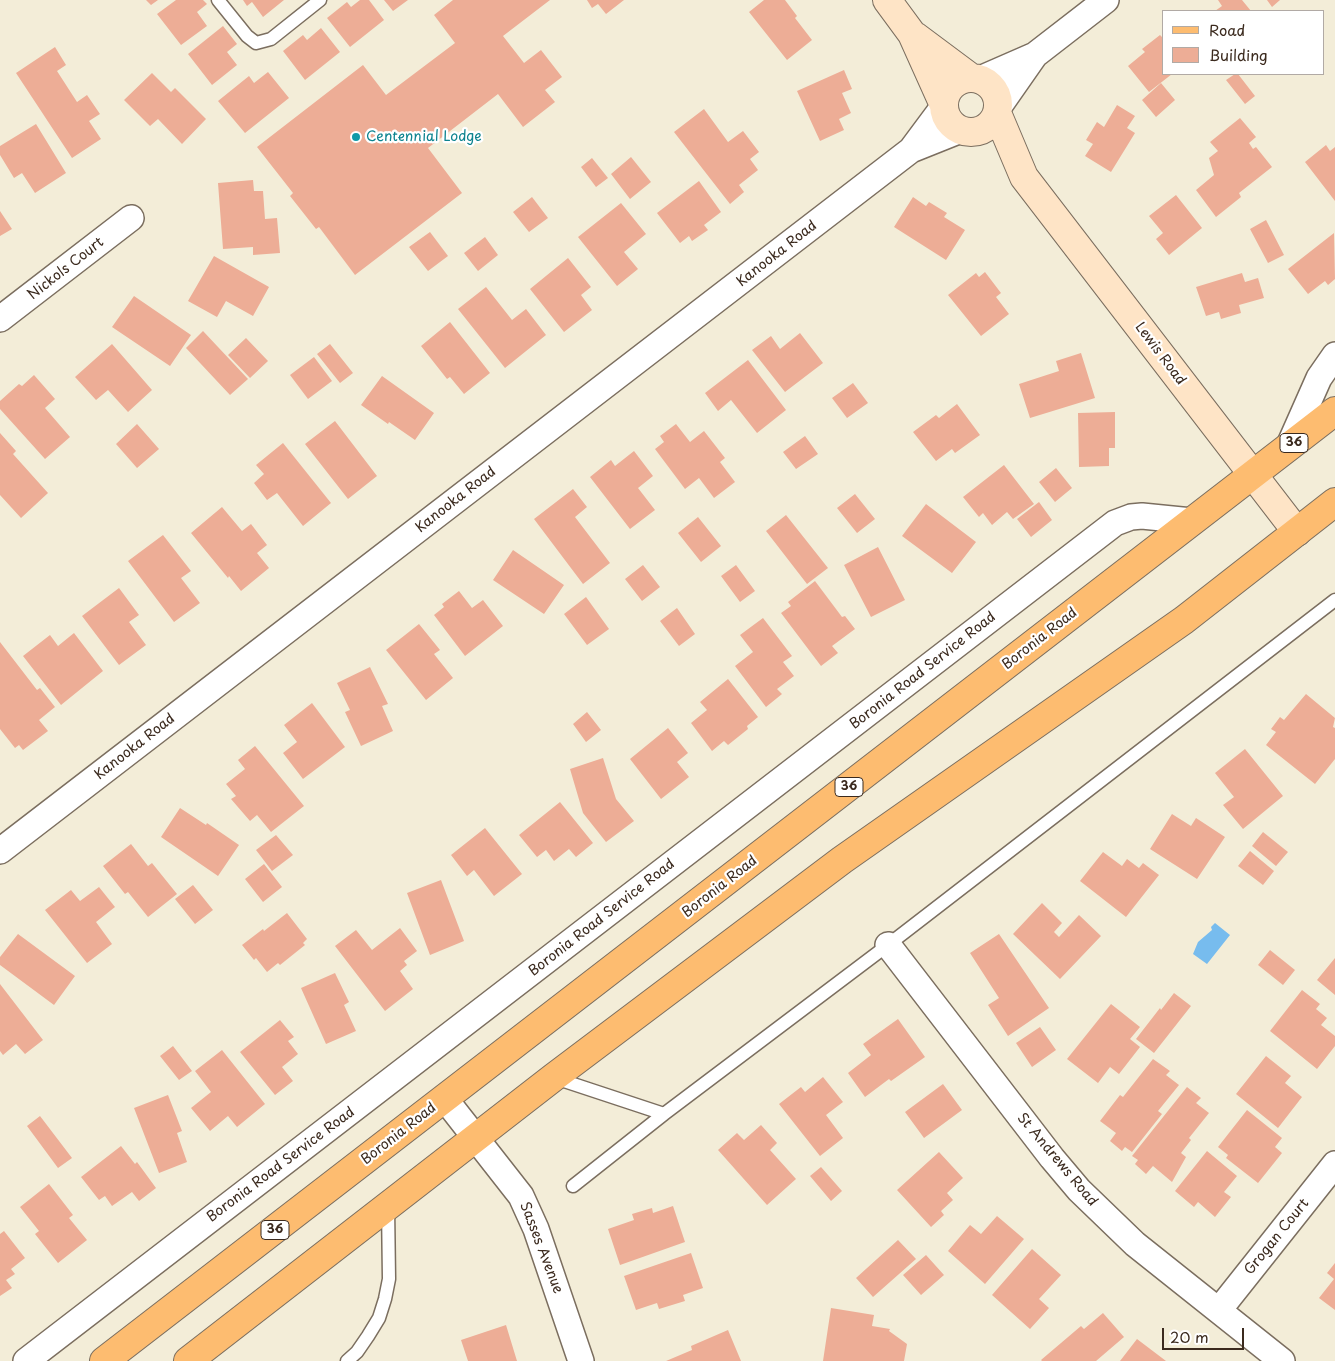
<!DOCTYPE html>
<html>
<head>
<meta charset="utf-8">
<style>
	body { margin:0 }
	#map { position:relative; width:1335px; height:1361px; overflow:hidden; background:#f3edd8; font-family:"Playpen Sans",sans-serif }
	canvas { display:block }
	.legend { position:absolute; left:1162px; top:10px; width:162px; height:65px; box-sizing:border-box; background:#fff; border:1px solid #b1aaa5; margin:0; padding:6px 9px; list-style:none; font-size:15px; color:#3b2a1e }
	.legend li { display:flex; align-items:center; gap:10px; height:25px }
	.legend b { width:25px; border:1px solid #b1aaa5 }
	.scale { position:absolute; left:1162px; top:1328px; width:82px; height:22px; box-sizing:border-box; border:2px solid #3b2a1e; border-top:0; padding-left:6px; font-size:15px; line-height:18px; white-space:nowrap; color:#3b2a1e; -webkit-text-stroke:4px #fff; paint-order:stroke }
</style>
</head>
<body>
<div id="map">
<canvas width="1335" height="1361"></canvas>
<ul class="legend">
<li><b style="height:6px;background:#fdbc70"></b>Road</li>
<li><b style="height:14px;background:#edad96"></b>Building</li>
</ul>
<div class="scale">20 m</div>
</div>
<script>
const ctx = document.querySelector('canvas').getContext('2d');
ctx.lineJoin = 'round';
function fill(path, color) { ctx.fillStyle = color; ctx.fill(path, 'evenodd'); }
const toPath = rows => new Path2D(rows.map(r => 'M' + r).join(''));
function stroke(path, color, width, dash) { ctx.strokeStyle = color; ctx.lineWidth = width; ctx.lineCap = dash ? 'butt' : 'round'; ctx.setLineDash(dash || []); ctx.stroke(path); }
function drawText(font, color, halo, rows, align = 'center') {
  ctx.font = font + ' "Playpen Sans",sans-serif'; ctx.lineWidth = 4.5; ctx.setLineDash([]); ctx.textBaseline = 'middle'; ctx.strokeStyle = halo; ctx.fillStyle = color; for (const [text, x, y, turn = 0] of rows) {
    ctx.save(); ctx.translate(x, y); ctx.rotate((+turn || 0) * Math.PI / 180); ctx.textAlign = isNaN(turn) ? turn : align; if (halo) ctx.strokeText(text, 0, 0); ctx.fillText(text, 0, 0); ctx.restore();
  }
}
fill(toPath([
	[1215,923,1230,935,1207,964,1193,954,1198,942,1212,930,1211,927]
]), '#77bcee');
fill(toPath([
	[146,0,158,0,151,5],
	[176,0,203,0,207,4,197,12,207,26,181,45,157,14],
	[243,0,284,0,263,17,252,2,247,6],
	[360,0,369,0,384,20,350,47,327,18,347,2,351,7],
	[384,0,408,0,393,11],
	[453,0,550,0,503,36,524,63,541,50,562,77,545,90,555,102,523,127,498,94,428,148,462,193,355,275,319,227,316,229,290,196,293,193,257,147,363,65,386,95,455,43,434,15],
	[587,0,624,0,606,14,598,4,592,8],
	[764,0,785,0,797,16,795,18,812,40,787,60,749,12],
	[1218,0,1242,0,1251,11,1215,11,1222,6],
	[1267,0,1280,0,1272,7],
	[223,26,237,44,227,52,237,65,212,85,188,54],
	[321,28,340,52,305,80,283,51,303,35,307,40],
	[1160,35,1163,38,1164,37,1164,74,1172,74,1149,92,1128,66,1145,52,1142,49],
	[55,47,66,65,57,71,77,102,87,95,100,114,89,121,101,139,72,158,16,73],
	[844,70,852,89,842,93,851,113,839,119,844,130,820,141,797,91],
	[268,72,289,98,245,133,218,101,249,76,254,83],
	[152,73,171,92,175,88,206,119,182,144,158,119,150,126,124,100],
	[1235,74,1238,74,1255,96,1245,104,1226,80],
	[1161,83,1175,100,1156,117,1142,100],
	[1117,105,1135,116,1127,128,1135,133,1111,172,1085,156,1093,144,1086,140,1097,122,1104,127],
	[704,109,728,142,743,131,759,152,750,159,758,170,739,185,744,192,730,204,674,132],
	[1240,118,1256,137,1249,143,1253,149,1256,147,1272,167,1239,193,1241,197,1216,217,1196,190,1214,175,1209,158,1218,151,1210,142],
	[36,124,66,173,35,193,22,173,14,178,0,155,0,146],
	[1326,145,1330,151,1335,147,1335,201,1305,162],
	[631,157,651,182,630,199,611,174],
	[592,158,608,178,596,187,581,167],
	[253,180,254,191,263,191,265,219,277,218,280,253,253,255,253,247,223,249,218,183],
	[699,181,721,212,704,225,708,230,692,241,689,236,680,243,657,213],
	[1176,195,1202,228,1169,255,1156,239,1163,233,1149,216],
	[532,197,548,218,529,232,513,212],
	[913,197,926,206,929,202,947,213,944,217,965,230,946,260,894,227],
	[621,203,646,234,624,252,638,269,617,286,578,237],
	[0,211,12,229,0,236],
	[1266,220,1284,255,1268,263,1250,229],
	[430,232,448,256,428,271,409,247],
	[1334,233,1335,279,1328,285,1325,281,1308,294,1288,269],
	[485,237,498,255,478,271,464,253],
	[214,256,269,287,253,316,226,301,217,317,188,301],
	[568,258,591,287,581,295,592,310,564,332,530,289],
	[985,272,1001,293,996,297,1009,314,981,336,948,295,976,273,979,277],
	[1242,273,1245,282,1258,278,1264,298,1239,305,1241,313,1221,319,1219,312,1206,316,1196,287],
	[486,287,512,320,526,309,546,335,505,368,458,309],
	[134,296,191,335,170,366,112,327],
	[450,322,490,373,464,394,450,377,447,379,421,346],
	[203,331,248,379,230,395,186,348],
	[800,333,823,363,785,392,752,350,771,336,780,349],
	[246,338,268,361,250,378,228,355],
	[112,344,152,390,128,412,108,390,96,400,75,377],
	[330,344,353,373,340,383,317,354],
	[1081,353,1095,398,1030,418,1019,384,1059,371,1056,361],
	[314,357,332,381,308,399,290,375],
	[748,360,786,410,757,433,731,400,718,411,705,393],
	[34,375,55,399,45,408,70,437,45,459,0,409,0,401,19,384,22,386],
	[382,376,434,413,415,440,389,422,388,424,361,405],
	[853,383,868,403,847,418,832,398],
	[957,404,980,435,955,453,952,449,936,461,913,432,936,415,939,418],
	[1115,412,1115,448,1109,448,1109,466,1079,467,1078,413],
	[335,421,377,476,348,499,305,444],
	[137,424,159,449,137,468,116,444],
	[676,424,690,442,704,431,725,458,720,462,735,482,714,498,699,478,685,489,655,449,664,442,660,436],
	[0,433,16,451,13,454,48,493,21,518,0,495],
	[805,436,818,454,796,469,783,452],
	[283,443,331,503,303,526,277,493,267,500,254,483,264,474,256,465],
	[634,451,653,476,638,488,655,510,630,529,590,477,611,460,615,466],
	[1004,465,1034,504,1013,519,1007,512,992,525,983,513,979,517,963,497],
	[1056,468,1072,488,1055,502,1039,482],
	[573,489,587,507,575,517,610,563,583,584,534,519],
	[855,494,875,519,857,533,837,508],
	[1039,502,1052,520,1031,537,1017,519],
	[926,504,976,542,952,573,902,536],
	[222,507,242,531,251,524,267,545,257,553,269,568,241,591,229,576,228,578,191,533],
	[786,515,828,568,807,584,766,531],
	[698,517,721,546,701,562,678,533],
	[163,535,191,571,181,578,200,603,174,622,128,561],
	[878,547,905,600,871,617,844,565],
	[513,550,564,585,544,614,493,580],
	[643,565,660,587,642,601,625,579],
	[736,565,755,591,740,602,721,576],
	[815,581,842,617,845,616,855,629,832,646,838,653,821,666,781,613,791,606,788,602],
	[119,588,139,615,129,622,146,645,119,665,82,616],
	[459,591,472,608,483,600,503,626,465,656,434,615,444,607,442,604],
	[586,597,609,629,587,645,564,614],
	[677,608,695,634,679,646,660,621],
	[763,618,792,656,783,662,794,676,777,689,782,694,766,707,735,666,753,652,740,635],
	[419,624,440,650,434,654,453,678,426,700,386,650],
	[74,633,103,671,61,705,23,656,50,635,58,646],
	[0,642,37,690,40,688,55,707,39,720,48,731,23,750,19,745,15,748,0,729],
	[370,667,388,704,382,706,393,731,361,746,345,712,350,710,337,683],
	[728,679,758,717,747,726,748,729,728,745,724,741,712,751,691,723,707,710,700,702],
	[1306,694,1335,718,1333,727,1335,728,1335,759,1315,784,1266,745,1276,732,1271,729,1280,717,1284,720],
	[312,703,345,747,303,779,283,753,297,742,284,725],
	[587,712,601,730,586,742,573,724],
	[668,728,688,753,677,762,689,777,661,799,630,759],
	[255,746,304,806,271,832,257,815,250,821,231,799,236,796,226,784,245,769,238,760],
	[1245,749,1283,796,1243,829,1223,805,1234,797,1215,773],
	[603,758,616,799,634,821,606,842,583,813,570,769],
	[560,802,593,843,576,857,569,849,554,861,546,850,537,857,519,835],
	[180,808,206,825,207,823,239,845,218,876,161,837],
	[1172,814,1191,826,1196,818,1225,837,1197,879,1150,849],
	[485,828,522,874,494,896,474,870,467,876,451,855],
	[1263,832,1288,852,1276,866,1252,846],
	[276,835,293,855,272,871,256,850],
	[131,844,148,866,152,863,177,894,148,917,128,892,125,894,103,866],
	[1250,851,1274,871,1263,885,1238,866],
	[1103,852,1122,866,1127,859,1139,868,1143,863,1159,875,1126,917,1080,881],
	[264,864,282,887,263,902,245,879],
	[441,880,464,941,430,955,407,893],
	[193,885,213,910,195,924,175,899],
	[99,887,115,907,96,922,112,944,87,963,45,910,71,890,80,901],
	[1042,903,1062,923,1054,932,1059,937,1079,915,1101,936,1060,979,1013,934],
	[287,913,307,939,303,943,305,945,280,965,278,963,267,972,256,958,254,960,242,945,263,929,264,931],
	[400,928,417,951,404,961,407,965,400,971,413,989,385,1011,335,946,356,930,372,950],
	[18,934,75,976,54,1005,0,965,0,957],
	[999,934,1049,1008,1008,1036,988,1005,999,998,970,953],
	[1270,950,1295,970,1283,985,1258,965],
	[1335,958,1335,995,1317,980],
	[335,973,349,1002,344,1005,356,1031,326,1044,301,988],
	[0,984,43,1040,25,1054,16,1044,3,1055,0,1051],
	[1302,990,1320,1004,1316,1009,1327,1018,1321,1025,1335,1036,1335,1046,1317,1069,1270,1031],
	[1174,993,1191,1006,1154,1053,1136,1039,1160,1008,1161,1010],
	[1111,1004,1140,1027,1130,1039,1140,1047,1119,1074,1110,1067,1098,1083,1067,1059],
	[898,1019,925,1057,891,1081,889,1079,865,1097,848,1073,871,1055,863,1044],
	[280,1020,294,1037,288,1041,298,1054,282,1067,293,1081,275,1095,240,1052],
	[1040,1027,1056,1050,1032,1067,1016,1043],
	[173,1046,192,1071,179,1080,160,1056],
	[222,1050,265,1104,237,1127,228,1116,210,1131,191,1108,211,1092,195,1071],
	[1266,1056,1291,1076,1285,1083,1302,1097,1278,1128,1236,1094],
	[1153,1059,1170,1071,1166,1075,1179,1085,1158,1111,1162,1114,1132,1152,1125,1147,1122,1151,1110,1141,1116,1133,1100,1121,1120,1095,1123,1097],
	[823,1077,843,1102,826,1115,843,1138,820,1156,779,1104,801,1087,805,1092],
	[943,1084,962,1110,924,1138,905,1112],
	[1187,1087,1201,1098,1196,1103,1209,1113,1189,1138,1191,1140,1181,1153,1186,1157,1172,1182,1153,1166,1146,1174,1135,1164,1138,1160,1132,1156],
	[168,1095,182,1131,177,1133,187,1162,159,1173,134,1108],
	[1247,1110,1282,1138,1275,1147,1282,1153,1258,1183,1226,1158,1228,1155,1218,1147],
	[40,1116,72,1158,58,1168,27,1126],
	[761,1125,777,1143,770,1150,796,1179,767,1205,718,1150,737,1133,744,1140],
	[121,1146,135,1164,137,1162,156,1188,139,1201,132,1192,112,1206,105,1196,99,1200,81,1177],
	[1207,1151,1237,1176,1224,1192,1231,1197,1215,1217,1198,1202,1194,1207,1175,1191],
	[939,1152,963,1178,947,1193,953,1200,941,1211,944,1215,931,1227,897,1190],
	[821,1167,842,1191,831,1201,810,1176],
	[49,1184,73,1215,69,1218,87,1240,58,1263,35,1234,39,1231,20,1207],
	[673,1206,685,1242,620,1265,608,1229,634,1220,632,1214,652,1208,653,1213],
	[997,1216,1024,1239,985,1284,948,1251,970,1225,981,1234],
	[4,1231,25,1258,11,1269,15,1274,6,1280,12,1288,0,1296,0,1234],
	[898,1240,916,1259,873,1297,856,1278],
	[1032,1249,1061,1275,1039,1299,1049,1308,1030,1329,992,1295],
	[691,1253,703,1288,683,1295,685,1301,659,1309,657,1303,636,1310,624,1276],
	[926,1255,944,1275,921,1295,903,1275],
	[1335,1263,1335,1310,1319,1298,1334,1279,1327,1273],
	[831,1308,874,1315,872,1326,890,1329,889,1331,907,1344,904,1361,823,1361],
	[1103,1313,1124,1337,1096,1361,1042,1361,1041,1360,1081,1326,1084,1329],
	[506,1325,517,1361,468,1361,461,1340],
	[728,1330,741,1361,666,1361,692,1350,691,1346],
	[1137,1339,1166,1361,1120,1361]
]), '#edad96');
const lane = toPath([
	[218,0,247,36,256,43,271,39,320,0],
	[555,1078,664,1114,888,945,1335,600],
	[573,1186,664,1114],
	[347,1361,357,1352,368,1336,379,1318,385,1299,389,1279,388,1206]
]);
const street = toPath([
	[980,79,1035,55,1106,0],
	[998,108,1035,55],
	[911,150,943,107],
	[0,319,131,218],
	[1288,448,1319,378,1335,355],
	[0,851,911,150,961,130],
	[888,945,1052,1158,1079,1190,1135,1244,1282,1361],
	[445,1099,521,1196,536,1229,581,1361],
	[1219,1310,1335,1164],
	[26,1361,1115,523,1131,517,1142,516,1192,521]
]);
const secondary = toPath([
	[887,0,912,34,943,103],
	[915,36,970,77],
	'944 105a27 27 0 1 1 54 0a27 27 0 1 1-54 0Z',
	[997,113,1024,177,1297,532]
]);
const primary = toPath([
	[104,1361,1335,411],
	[188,1361,554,1077,842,860,1184,620,1335,502]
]);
stroke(lane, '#7b6e5f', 15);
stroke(street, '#7b6e5f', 28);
stroke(secondary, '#7b6e5f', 30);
stroke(primary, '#7b6e5f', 30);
stroke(lane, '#fff', 12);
stroke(street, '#fff', 25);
stroke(secondary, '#fee4c6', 28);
stroke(primary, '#fdbc70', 28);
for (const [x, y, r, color] of [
	[356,137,5,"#0f9aa8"]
]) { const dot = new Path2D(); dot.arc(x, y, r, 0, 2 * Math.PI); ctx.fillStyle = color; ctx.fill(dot); stroke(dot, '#fff', 2); }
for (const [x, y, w] of [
	[1294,443,28],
	[849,787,28],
	[275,1230,28]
]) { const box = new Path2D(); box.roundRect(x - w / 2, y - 9.5, w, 19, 4); ctx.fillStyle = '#fff'; ctx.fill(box); stroke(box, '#3b2a1e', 1); }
drawText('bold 12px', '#3b2a1e', null, [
	["36",1294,443],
	["36",849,787],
	["36",275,1230]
]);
drawText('14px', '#0d838f', '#fff', [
	["Centennial Lodge",366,137]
], 'left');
drawText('14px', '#3b2a1e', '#fff', [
	["Kanooka Road",777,254,-38],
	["Nickols Court",66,269,-38],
	["Lewis Road",1160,354,53],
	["Kanooka Road",456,500,-38],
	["Boronia Road",1040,639,-38],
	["Boronia Road Service Road",923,671,-38],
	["Kanooka Road",135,747,-38],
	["Boronia Road",720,887,-38],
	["Boronia Road Service Road",602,918,-38],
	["Boronia Road",399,1134,-38],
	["St Andrews Road",1057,1160,50],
	["Boronia Road Service Road",281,1165,-37],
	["Grogan Court",1277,1237,-51],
	["Sasses Avenue",541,1248,69]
]);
</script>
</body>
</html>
